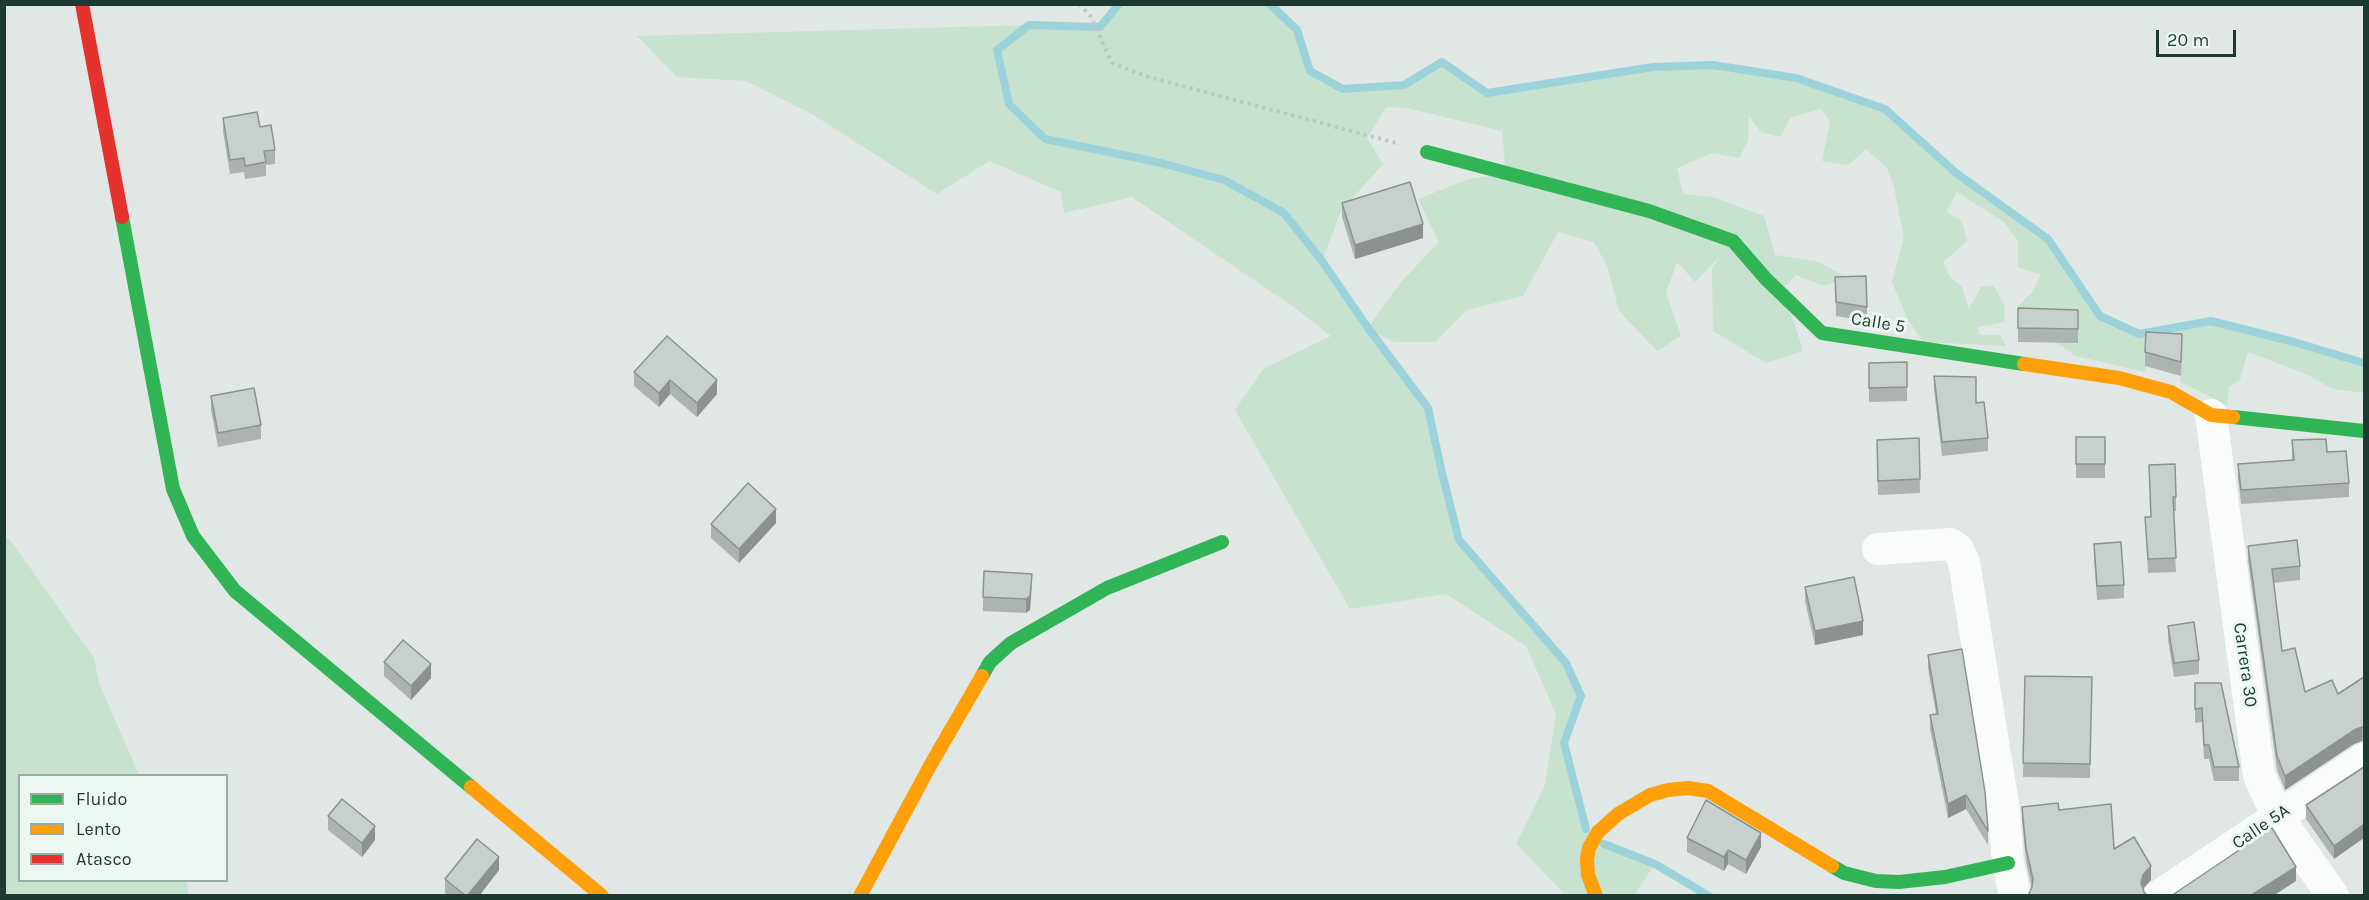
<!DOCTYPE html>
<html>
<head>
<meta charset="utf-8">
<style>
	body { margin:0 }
	#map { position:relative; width:2369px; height:900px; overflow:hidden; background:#e0e7e4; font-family:Karla,sans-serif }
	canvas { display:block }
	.frame { position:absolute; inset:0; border:6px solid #1d3a32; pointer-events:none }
	.legend { position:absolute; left:18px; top:774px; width:210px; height:108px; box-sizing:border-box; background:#edf7f2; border:2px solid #9aaba5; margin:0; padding:8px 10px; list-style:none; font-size:18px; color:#1d3a32 }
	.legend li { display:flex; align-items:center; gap:12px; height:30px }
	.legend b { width:30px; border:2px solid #9aaba5 }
	.scale { position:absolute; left:2156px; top:30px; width:80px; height:27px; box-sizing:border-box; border:3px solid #1d3a32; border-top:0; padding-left:8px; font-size:18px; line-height:21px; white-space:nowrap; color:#1d3a32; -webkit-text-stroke:4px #edf7f2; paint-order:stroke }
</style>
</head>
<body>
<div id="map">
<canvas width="2369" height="900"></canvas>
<div class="frame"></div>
<ul class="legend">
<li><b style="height:8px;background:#30b455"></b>Fluido</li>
<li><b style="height:8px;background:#ff9f0a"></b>Lento</li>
<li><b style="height:8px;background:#e5322d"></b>Atasco</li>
</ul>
<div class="scale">20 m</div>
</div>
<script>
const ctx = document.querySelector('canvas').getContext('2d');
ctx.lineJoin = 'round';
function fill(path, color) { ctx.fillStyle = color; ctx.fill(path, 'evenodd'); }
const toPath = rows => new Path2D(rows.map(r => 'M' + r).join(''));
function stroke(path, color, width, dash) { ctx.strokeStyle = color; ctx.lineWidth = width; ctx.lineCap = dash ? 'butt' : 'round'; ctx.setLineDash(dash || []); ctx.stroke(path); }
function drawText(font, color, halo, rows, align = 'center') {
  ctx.font = font + ' Karla,sans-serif'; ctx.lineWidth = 6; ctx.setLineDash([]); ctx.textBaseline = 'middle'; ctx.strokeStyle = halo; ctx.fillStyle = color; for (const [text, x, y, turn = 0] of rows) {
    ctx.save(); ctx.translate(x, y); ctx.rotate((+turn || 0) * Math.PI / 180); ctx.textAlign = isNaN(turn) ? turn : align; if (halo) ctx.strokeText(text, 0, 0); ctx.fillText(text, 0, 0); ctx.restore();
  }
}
fill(toPath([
	[1270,4,1297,30,1311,71,1344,89,1404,85,1442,62,1487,92,1653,67,1713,65,1796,78,1885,109,1956,173,2048,239,2100,316,2139,334,2211,321,2294,342,2364,363,2364,393,2333,389,2306,374,2248,352,2240,380,2229,387,2227,405,2180,382,2182,349,2146,346,2145,372,2076,356,2028,323,2018,306,2032,292,2041,275,2018,267,2018,241,2004,222,1957,192,1946,212,1962,221,1967,241,1943,262,1950,277,1962,287,1969,309,1981,287,1993,285,2005,306,2004,322,1978,327,1980,335,2000,335,2006,346,1923,342,1906,316,1892,282,1904,237,1894,187,1887,168,1866,149,1848,165,1822,161,1830,121,1821,109,1791,117,1780,137,1761,132,1749,116,1748,141,1739,158,1712,153,1677,168,1683,194,1713,197,1764,216,1775,255,1816,261,1847,277,1824,286,1796,275,1780,292,1794,322,1803,351,1766,363,1713,331,1712,269,1720,256,1695,282,1677,262,1666,293,1681,336,1657,351,1619,311,1607,266,1594,242,1558,232,1523,296,1467,310,1435,342,1395,342,1369,329,1428,408,1442,473,1459,540,1566,663,1581,696,1564,743,1586,829,1604,844,1655,864,1634,895,1577,895,1563,892,1516,844,1545,785,1556,714,1526,646,1446,594,1350,609,1235,410,1263,369,1331,336,1295,308,1132,197,1064,213,1061,192,989,161,937,194,812,114,746,81,677,77,637,36,1029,25,1100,27,1119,5],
	[1386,107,1407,108,1502,131,1506,174,1469,179,1418,199,1439,242,1400,283,1368,328,1322,261,1341,211,1383,164,1367,138],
	[5,536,11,541,94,658,99,683,139,775,20,776,20,880,187,881,188,895,5,895]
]), '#c7e2cf');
stroke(toPath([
	[1119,4,1100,27,1029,25,997,50,1009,104,1045,139,1157,162,1224,180,1284,213,1322,261,1368,328,1428,408,1442,473,1459,540,1566,663,1581,696,1564,743,1586,829],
	[1270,4,1297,30,1310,71,1343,89,1404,85,1442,62,1487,93,1653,67,1713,65,1796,78,1885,109,1956,173,2048,239,2100,316,2139,334,2211,321,2294,342,2364,363],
	[1604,844,1655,864,1709,896]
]), '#9cd3da', 8);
stroke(toPath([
	[1079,4,1091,17,1112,63,1145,76,1400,144]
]), '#bec7c5', 4, [3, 4.5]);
stroke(toPath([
	[2211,415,2259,775,2277,816,2333,896],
	[1878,549,1950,544,1958,549,1964,562,2003,804,2008,863,2015,896],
	[2159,896,2364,759]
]), '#fafbfb', 32);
stroke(toPath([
	[1427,152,1649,211,1733,241,1766,279,1822,333,2024,364],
	[122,217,173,489,193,536,235,591,471,787],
	[2233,417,2364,431],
	[982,676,990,662,1011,643,1107,588,1222,542],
	[1832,866,1844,873,1876,881,1899,882,1945,877,2008,863]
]), '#30b455', 14);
stroke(toPath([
	[2024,364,2119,378,2171,392,2211,415,2233,417],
	[471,787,602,896],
	[860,896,931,764,982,676],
	[1596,896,1588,875,1587,859,1589,848,1598,832,1618,814,1650,795,1668,790,1688,788,1708,791,1832,866]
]), '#ff9f0a', 14);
stroke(toPath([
	[82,4,122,217]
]), '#e5322d', 14);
fill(toPath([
	[223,118,260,127,275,150,275,164,266,165,266,176,245,179,244,172,230,174,223,132],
	[1342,203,1423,238,1355,259,1342,217],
	[1835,277,1867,307,1867,321,1836,316],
	[2018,308,2078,310,2078,343,2018,342],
	[667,336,717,394,697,417,670,394,659,407,634,386,634,372],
	[2182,348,2181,376,2145,366,2145,352],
	[1907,362,1907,401,1869,402,1869,363],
	[1934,376,1976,403,1988,438,1988,451,1942,456,1934,390],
	[211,396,261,425,261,439,218,447,211,410],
	[2076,437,2105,437,2105,478,2076,478],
	[1919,438,1920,493,1878,495,1877,454],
	[2292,440,2327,452,2349,483,2349,497,2241,504,2238,478,2238,464,2292,460],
	[2149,465,2176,497,2176,511,2173,511,2176,572,2148,573,2145,517,2151,517],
	[776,523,739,563,711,538,711,524],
	[2094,544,2124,585,2124,598,2097,600,2094,558],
	[2248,546,2300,566,2300,580,2273,583,2282,651,2305,692,2338,694,2364,677,2364,742,2362,741,2354,744,2285,790,2277,770,2248,560],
	[1032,587,1030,610,1026,613,983,611,983,597],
	[1805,587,1863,635,1815,645,1805,601],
	[2168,626,2199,660,2199,674,2174,677,2168,640],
	[1928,655,1988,831,1988,845,1966,809,1948,818,1930,729,1930,715,1936,714,1928,669],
	[384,662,431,678,411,700,384,676],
	[2025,676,2092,677,2090,778,2023,777],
	[2195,683,2239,767,2239,781,2214,781,2209,759,2204,759,2202,722,2195,723],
	[2364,767,2334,859,2306,819,2306,805],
	[2022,807,2059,810,2114,849,2151,880,2143,888,2032,888,2026,862,2022,821],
	[328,816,375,840,362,857,328,830],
	[1687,838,1761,847,1746,874,1728,864,1724,871,1687,852],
	[499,870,479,896,448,896,445,893,445,879]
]), '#acb3b0');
fill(toPath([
	[1423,224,1423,238,1355,259,1355,245],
	[670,380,670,394,659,407,659,393],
	[717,380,717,394,697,417,697,403],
	[776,509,776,523,739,563,739,549],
	[1032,574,1030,610,1026,613,1026,599],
	[1863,621,1863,635,1815,645,1815,631],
	[431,664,431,678,411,700,411,686],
	[2362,727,2362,741,2354,744,2285,790,2285,776,2354,730],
	[1966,795,1966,809,1948,818,1948,804],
	[2364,824,2364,838,2334,859,2334,846],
	[375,826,375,840,362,857,362,843],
	[1761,833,1761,847,1746,874,1746,860],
	[1728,850,1728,864,1724,871,1724,857],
	[499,857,499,870,479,896,467,896],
	[2151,866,2151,880,2143,889,2141,883,2143,875],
	[2296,867,2296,881,2273,896,2250,896]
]), '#8c9290');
const building = toPath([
	[257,112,260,127,271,125,275,150,264,151,266,162,245,166,244,158,230,160,223,118,257,112],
	[1410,182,1423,224,1355,245,1342,203,1410,182],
	[1866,276,1867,307,1836,302,1835,277,1866,276],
	[2018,308,2078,310,2078,329,2018,328,2018,308],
	[2146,332,2182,334,2181,362,2145,352,2146,332],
	[667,336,717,380,697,403,670,380,659,393,634,372,667,336],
	[1907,362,1907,387,1869,388,1869,363,1907,362],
	[1934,376,1976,377,1976,403,1984,402,1988,438,1942,442,1934,376],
	[254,388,261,425,218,433,211,396,254,388],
	[2076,437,2105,437,2105,464,2076,464,2076,437],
	[1919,438,1920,479,1878,481,1877,440,1919,438],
	[2326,439,2327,452,2346,451,2349,483,2241,490,2238,464,2294,460,2292,440,2326,439],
	[2175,464,2176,497,2173,497,2176,558,2148,559,2145,517,2151,517,2149,465,2175,464],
	[748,483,776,509,739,549,711,524,748,483],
	[2297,540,2300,566,2272,569,2282,651,2295,648,2305,692,2332,680,2338,694,2364,677,2364,728,2362,727,2354,730,2285,776,2277,756,2248,546,2297,540],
	[2121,542,2124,585,2097,586,2094,544,2121,542],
	[984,571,1032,574,1030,596,1026,599,983,597,984,571],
	[1854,577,1863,621,1815,631,1805,587,1854,577],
	[2194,622,2199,660,2174,663,2168,626,2194,622],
	[403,640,431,664,411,686,384,662,403,640],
	[1962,649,1985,792,1988,831,1966,795,1948,804,1930,715,1938,714,1928,655,1962,649],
	[2025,676,2092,677,2090,764,2023,763,2025,676],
	[2195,683,2221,683,2239,767,2214,767,2209,745,2204,745,2202,708,2195,709,2195,683],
	[2364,767,2364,824,2334,846,2306,805,2364,767],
	[342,799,375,826,362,843,328,816,342,799],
	[1706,800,1761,833,1746,860,1728,850,1724,857,1687,838,1706,800],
	[2058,803,2059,810,2111,804,2114,849,2134,837,2151,866,2143,875,2141,883,2144,892,2148,896,2028,896,2032,887,2033,879,2026,848,2022,807,2058,803],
	[2272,828,2296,867,2250,896,2171,896,2272,828],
	[477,839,499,857,467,896,466,896,445,879,477,839]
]);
fill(building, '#c8d0cd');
stroke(building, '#8c9290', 1.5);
drawText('18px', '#1d3a32', '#edf7f2', [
	["Calle 5",1878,323,9],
	["Carrera 30",2245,665,82],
	["Calle 5A",2261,827,-34]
]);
</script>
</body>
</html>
